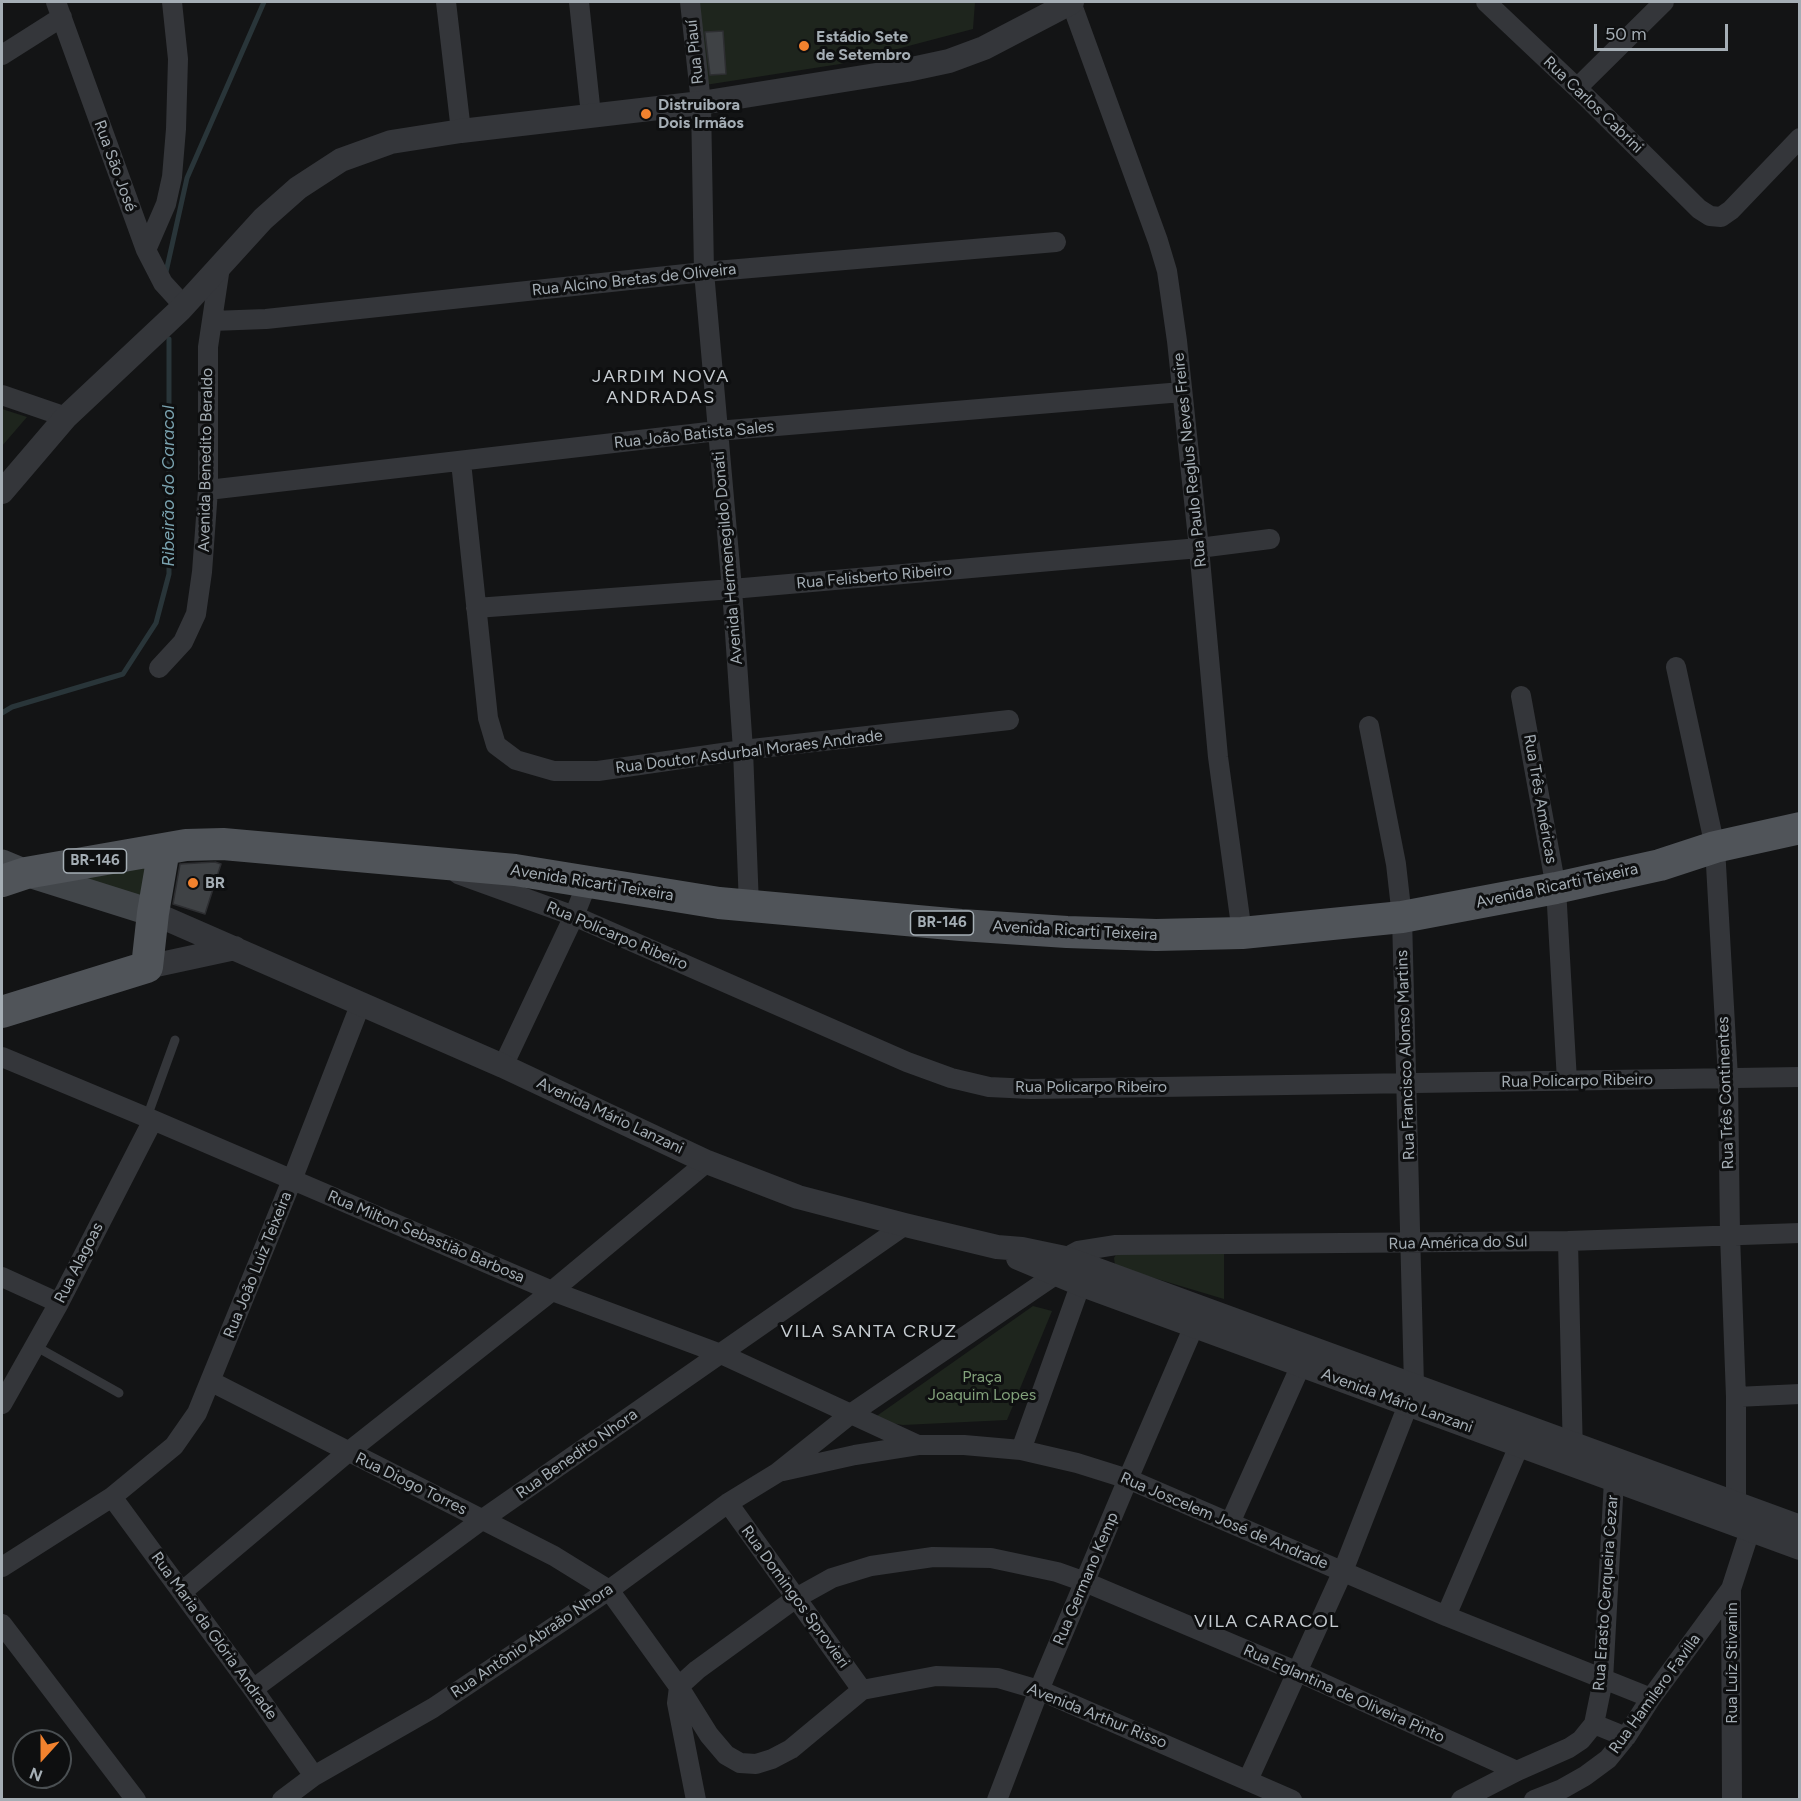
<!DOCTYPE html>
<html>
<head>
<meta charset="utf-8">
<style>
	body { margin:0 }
	#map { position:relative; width:1801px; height:1801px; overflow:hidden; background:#131415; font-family:Figtree,sans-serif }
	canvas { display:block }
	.frame { position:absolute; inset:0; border:3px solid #a5aeb5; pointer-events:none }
	.north { position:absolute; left:12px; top:1729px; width:60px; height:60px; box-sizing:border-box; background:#0e0f10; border:2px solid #4a4f52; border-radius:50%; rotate:201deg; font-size:16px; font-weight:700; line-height:24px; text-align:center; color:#a5aeb5 }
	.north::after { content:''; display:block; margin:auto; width:21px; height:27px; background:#f2822e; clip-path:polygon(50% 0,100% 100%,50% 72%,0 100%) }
	.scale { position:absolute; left:1594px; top:24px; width:134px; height:27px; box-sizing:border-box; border:3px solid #a5aeb5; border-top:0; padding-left:8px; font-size:18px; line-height:21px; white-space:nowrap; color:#a5aeb5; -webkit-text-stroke:4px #0e0f10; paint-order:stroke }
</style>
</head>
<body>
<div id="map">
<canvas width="1801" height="1801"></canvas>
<div class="frame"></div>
<div class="north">N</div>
<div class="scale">50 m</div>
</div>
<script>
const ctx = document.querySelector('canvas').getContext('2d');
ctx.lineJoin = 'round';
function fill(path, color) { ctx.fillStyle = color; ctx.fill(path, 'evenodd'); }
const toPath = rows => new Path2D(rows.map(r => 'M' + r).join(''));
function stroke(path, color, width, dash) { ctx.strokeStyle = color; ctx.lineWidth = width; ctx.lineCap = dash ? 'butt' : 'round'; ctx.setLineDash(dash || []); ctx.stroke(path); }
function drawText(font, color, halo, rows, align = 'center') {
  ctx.font = font + ' Figtree,sans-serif'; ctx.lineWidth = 6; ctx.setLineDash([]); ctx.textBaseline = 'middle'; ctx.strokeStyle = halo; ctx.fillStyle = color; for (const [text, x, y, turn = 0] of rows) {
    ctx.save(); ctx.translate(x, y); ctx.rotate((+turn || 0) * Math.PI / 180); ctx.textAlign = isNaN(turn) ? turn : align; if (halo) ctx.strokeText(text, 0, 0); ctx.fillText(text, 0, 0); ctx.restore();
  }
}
fill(toPath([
	[699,2,975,2,973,29,840,64,705,85],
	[2,409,27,417,2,446],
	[154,857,142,902,64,877],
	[1117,1253,1224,1253,1224,1299,1124,1269,1115,1265,1114,1258],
	[1033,1306,1052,1311,1007,1420,903,1425,871,1420]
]), '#1e251d');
stroke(toPath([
	[166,272,187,178,264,2],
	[2,713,12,707,123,674,156,623,169,574,169,339]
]), '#293539', 5);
const building = toPath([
	[723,31,726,74,710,75,705,32,723,31],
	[215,862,221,864,205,914,173,904,180,864,215,862]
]);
fill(building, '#3f4245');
stroke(building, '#2d2e31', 1.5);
stroke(toPath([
	[147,1117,175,1040],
	[35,1346,119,1393]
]), '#34363a', 9);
stroke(toPath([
	[56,2,146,250,163,283,184,306],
	[446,2,461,131],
	[579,2,591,115],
	[690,2,701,103,704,272,732,589,743,750,749,906],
	[1071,2,1158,241,1167,271,1177,341,1199,548,1218,757,1242,933],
	[1486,2,1577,88,1699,209,1710,216,1721,217,1731,210,1800,138],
	[2,55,62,17],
	[1577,88,1664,2],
	[146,250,166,204,172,177,176,129,178,59,172,2],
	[212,321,266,319,704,272,1056,242],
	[2,395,66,417],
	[461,462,488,718,496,745,516,760,554,771,598,771,743,750,1009,720],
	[208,490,717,431,1182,392],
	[476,608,732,589,1199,548,1270,539],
	[1676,667,1715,847,1728,1078,1730,1235,1736,1397,1736,1504,1734,1517],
	[159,668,183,642,196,614,202,572,208,490,208,347,220,267],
	[1521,696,1556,888,1567,1081],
	[458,874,574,916,907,1062,951,1078,989,1087,1031,1089,1800,1077],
	[2,1057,153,1120,552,1291,721,1354,918,1445],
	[503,1066,574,916,588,881],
	[1568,1241,1573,1456],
	[2,1277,59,1303],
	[212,1382,554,1556,609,1590,679,1687,709,1735,726,1755,740,1763,756,1764,772,1759,791,1749,862,1690,936,1676,998,1678,1039,1690,1292,1800],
	[1736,1397,1800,1394],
	[2,1404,59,1303,153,1120],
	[1021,1450,1085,1272],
	[783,1471,855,1455,918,1445,964,1445,1021,1450,1077,1463,1128,1479,1446,1616,1651,1698],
	[112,1497,253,1689,314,1776],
	[728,1503,862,1690],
	[1230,1523,1301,1365],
	[2,1567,112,1497,174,1446,197,1413,292,1180,361,1003],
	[183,1591,348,1452,552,1291,707,1162],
	[1446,1616,1519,1446],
	[2,1624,136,1800],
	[253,1689,483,1519,905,1225],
	[1594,1724,1626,1737],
	[1248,1780,1343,1571,1408,1405,1414,1386,1402,917,1396,864,1369,726],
	[282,1800,314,1776,433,1708,609,1590,728,1503,777,1473,852,1413,1055,1275,1065,1258,1078,1251,1116,1245,1568,1241,1800,1233],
	[696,1800,677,1703,679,1687,686,1680,697,1670,796,1598,832,1578,871,1566,933,1557,991,1558,1057,1572,1085,1582,1298,1672,1517,1771],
	[997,1800,1039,1690,1128,1479,1194,1326],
	[1461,1800,1517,1771,1569,1748,1581,1740,1594,1724,1603,1680,1614,1480],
	[1534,1800,1562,1789,1585,1776,1608,1759,1626,1737,1651,1698,1731,1589],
	[1732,1800,1731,1589,1754,1518]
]), '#34363a', 20);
stroke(toPath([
	[2,492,66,417,181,309,263,219,298,188,341,160,391,142,461,131,701,103,907,70,949,61,984,48,1072,2],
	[153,913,503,1066,707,1162,798,1197,905,1225,997,1247,1022,1249,1065,1258,1800,1527],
	[147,967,235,948],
	[1018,1258,1080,1284,1800,1548]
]), '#34363a', 24);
stroke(toPath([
	[2,863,26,873,153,913]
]), '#42464a', 27);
stroke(toPath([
	[2,881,26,873,186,845,223,844,515,870,719,903,961,925,1067,932,1156,935,1242,933,1402,917,1556,888,1660,865,1715,847,1800,828],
	[2,1012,147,967,153,913,164,849]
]), '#505459', 32);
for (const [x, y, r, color] of [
	[804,46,6,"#f2822e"],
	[646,114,6,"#f2822e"],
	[193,883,6,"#f2822e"]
]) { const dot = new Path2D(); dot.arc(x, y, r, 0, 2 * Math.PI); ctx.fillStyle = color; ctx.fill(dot); stroke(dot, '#0e0f10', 2); }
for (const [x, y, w] of [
	[95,861,63],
	[942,923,63]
]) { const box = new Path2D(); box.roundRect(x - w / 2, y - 12, w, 24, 4.5); ctx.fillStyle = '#0e0f10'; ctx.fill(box); stroke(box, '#a5aeb5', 1.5); }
drawText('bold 15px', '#a5aeb5', null, [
	["BR-146",95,861],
	["BR-146",942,923]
]);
drawText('bold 16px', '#a5aeb5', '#0e0f10', [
	["Estádio Sete",816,37],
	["de Setembro",816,55],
	["Distruibora",658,105],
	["Dois Irmãos",658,123],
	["BR",205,883]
], 'left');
drawText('16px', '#a5aeb5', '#0e0f10', [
	["Rua Piauí",695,52,-96],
	["Rua Carlos Cabrini",1593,105,44],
	["Rua São José",115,166,70],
	["Rua Alcino Bretas de Oliveira",634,280,-6],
	["Rua João Batista Sales",694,435,-6],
	["Avenida Benedito Beraldo",206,460,-89],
	["Rua Paulo Reglus Neves Freire",1190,460,-96],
	["Avenida Hermenegildo Donati",728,558,-95],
	["Rua Felisberto Ribeiro",874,577,-5],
	["Rua Doutor Asdurbal Moraes Andrade",749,752,-7],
	["Rua Três Américas",1540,799,80],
	["Avenida Ricarti Teixeira",592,883,9],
	["Avenida Ricarti Teixeira",1557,886,-12],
	["Avenida Ricarti Teixeira",1075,931,3],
	["Rua Policarpo Ribeiro",617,936,23],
	["Rua Francisco Alonso Martins",1406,1055,-92],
	["Rua Policarpo Ribeiro",1577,1081,-1],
	["Rua Policarpo Ribeiro",1091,1087],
	["Rua Três Continentes",1726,1093,-92],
	["Avenida Mário Lanzani",610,1116,25],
	["Rua Milton Sebastião Barbosa",426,1237,23],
	["Rua América do Sul",1458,1243,-1],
	["Rua Alagoas",79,1263,-63],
	["Rua João Luiz Teixeira",258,1265,-68],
	["Avenida Mário Lanzani",1397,1401,20],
	["Rua Benedito Nhora",577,1454,-35],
	["Rua Diogo Torres",411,1484,26],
	["Rua Joscelem José de Andrade",1224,1521,23],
	["Rua Germano Kemp",1086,1579,-67],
	["Rua Erasto Cerqueira Cezar",1606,1593,-86],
	["Rua Domingos Sprovieri",795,1597,54],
	["Rua Maria da Glória Andrade",214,1636,54],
	["Rua Antônio Abraão Nhora",532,1641,-34],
	["Rua Luiz Stivanin",1732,1663,-90],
	["Rua Eglantina de Oliveira Pinto",1344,1694,24],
	["Rua Hamilero Favilla",1655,1694,-54],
	["Avenida Arthur Risso",1097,1716,22]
]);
drawText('16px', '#82a17b', '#0e0f10', [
	["Praça",982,1377],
	["Joaquim Lopes",982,1395]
]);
ctx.letterSpacing = '1.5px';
drawText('18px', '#c6ccd1', '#0e0f10', [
	["JARDIM NOVA",661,377],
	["ANDRADAS",661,398],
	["VILA SANTA CRUZ",869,1332],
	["VILA CARACOL",1267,1622]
]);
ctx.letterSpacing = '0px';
drawText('italic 18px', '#7ba4b1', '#0e0f10', [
	["Ribeirão do Caracol",169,486,-90]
]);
</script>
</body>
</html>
